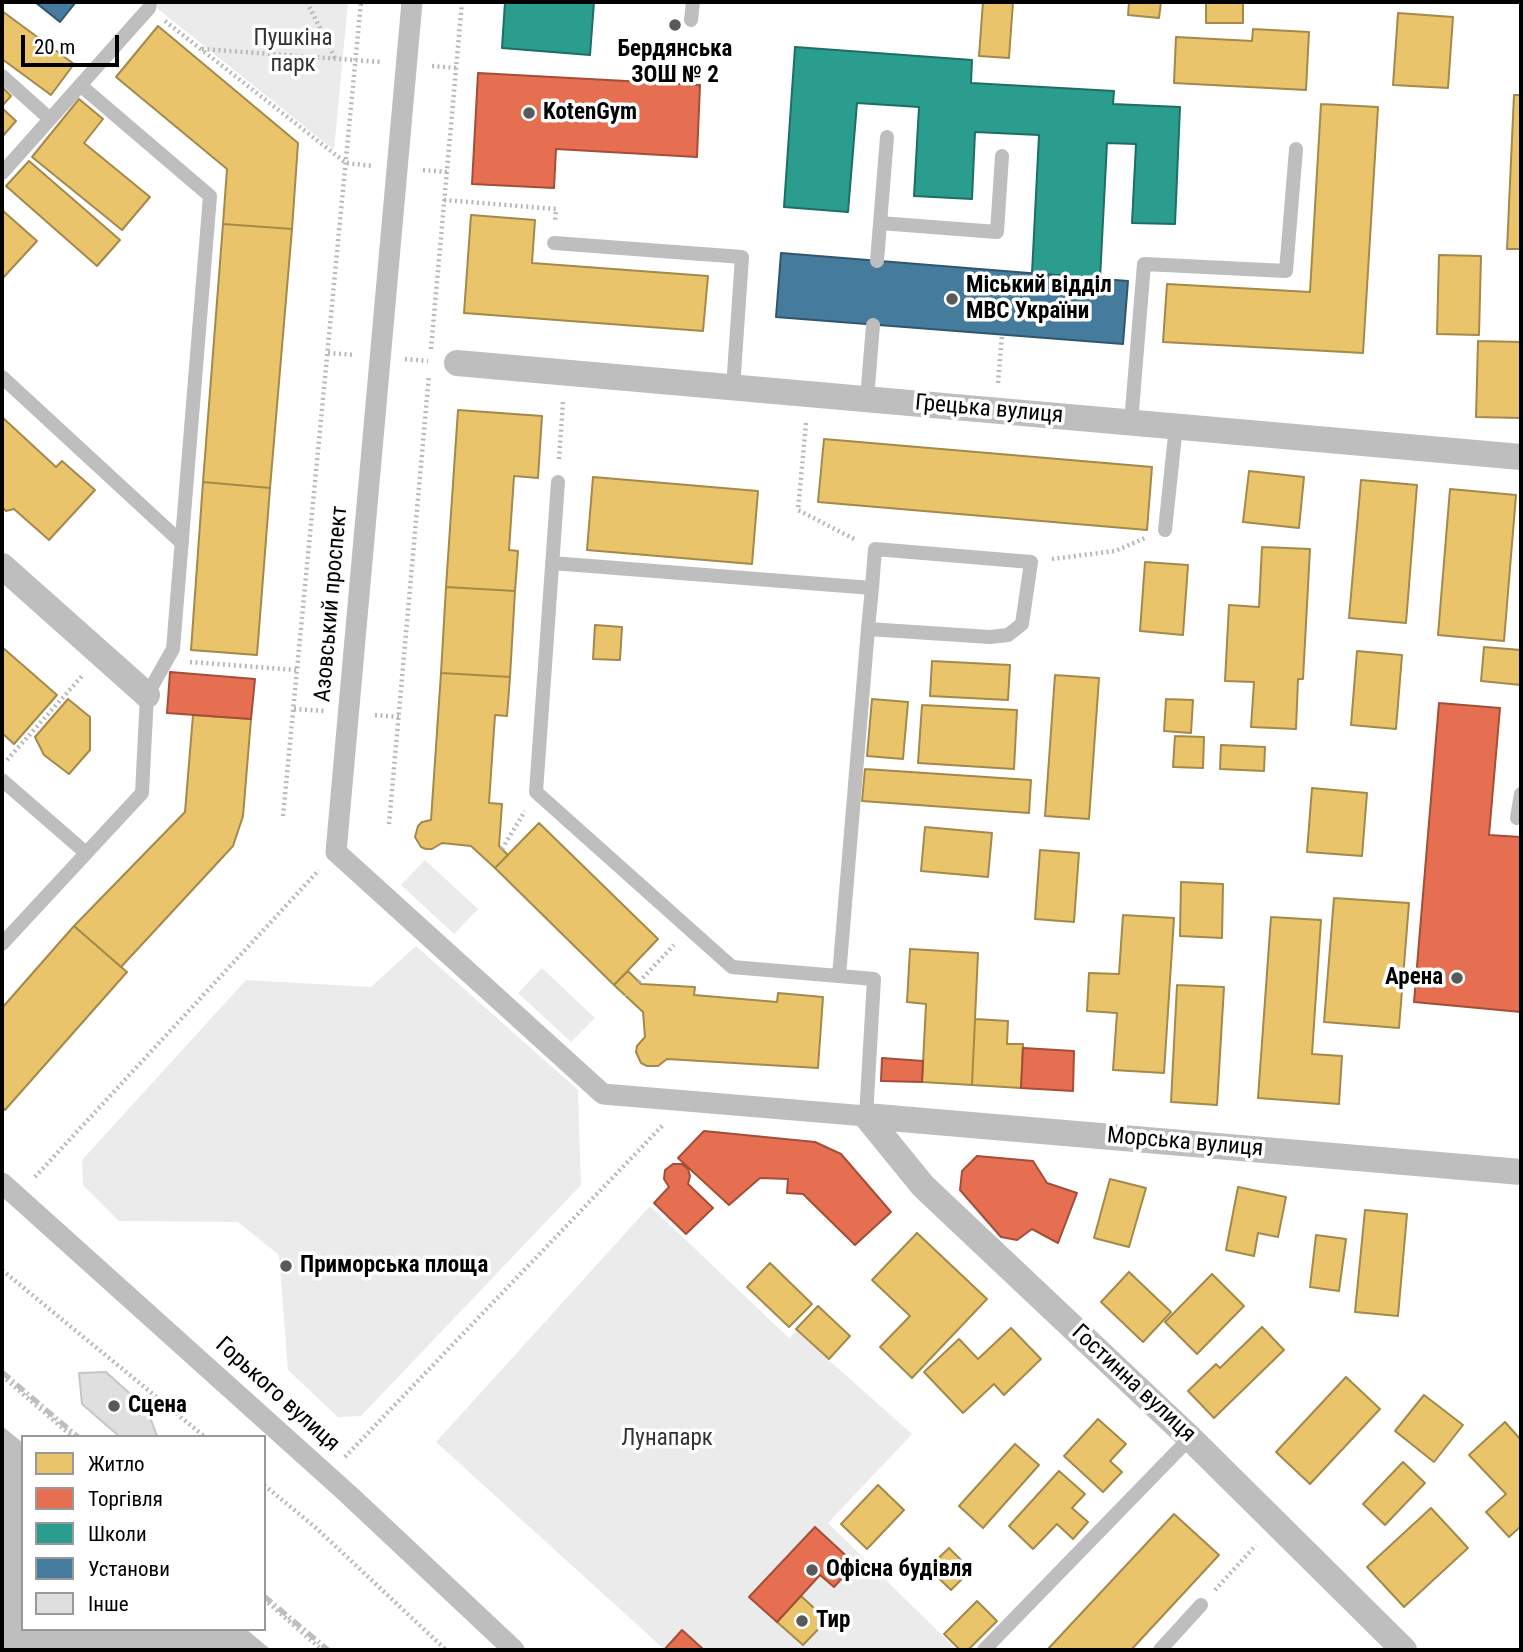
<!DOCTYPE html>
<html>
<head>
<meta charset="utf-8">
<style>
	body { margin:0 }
	#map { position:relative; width:1523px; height:1652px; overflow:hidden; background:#fff; font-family:"Roboto Condensed",sans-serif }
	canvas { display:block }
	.frame { position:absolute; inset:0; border:4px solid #000; pointer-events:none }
	.legend { position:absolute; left:21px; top:1435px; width:245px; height:196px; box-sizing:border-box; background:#fff; border:2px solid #999; margin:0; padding:9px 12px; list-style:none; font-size:21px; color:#000 }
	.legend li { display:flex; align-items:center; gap:14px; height:35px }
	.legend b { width:35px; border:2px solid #999 }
	.scale { position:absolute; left:21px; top:35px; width:98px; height:32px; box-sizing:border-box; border:4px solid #000; border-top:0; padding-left:9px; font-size:21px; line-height:24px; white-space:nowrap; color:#000; -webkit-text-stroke:5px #fff; paint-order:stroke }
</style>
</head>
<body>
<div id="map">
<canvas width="1523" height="1652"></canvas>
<div class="frame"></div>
<ul class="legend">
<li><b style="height:19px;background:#e9c46a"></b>Житло</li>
<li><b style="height:19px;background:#e76f51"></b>Торгівля</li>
<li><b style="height:19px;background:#2a9d8f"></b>Школи</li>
<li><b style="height:19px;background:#457b9d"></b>Установи</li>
<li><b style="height:19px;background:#dfdfdf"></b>Інше</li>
</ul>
<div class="scale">20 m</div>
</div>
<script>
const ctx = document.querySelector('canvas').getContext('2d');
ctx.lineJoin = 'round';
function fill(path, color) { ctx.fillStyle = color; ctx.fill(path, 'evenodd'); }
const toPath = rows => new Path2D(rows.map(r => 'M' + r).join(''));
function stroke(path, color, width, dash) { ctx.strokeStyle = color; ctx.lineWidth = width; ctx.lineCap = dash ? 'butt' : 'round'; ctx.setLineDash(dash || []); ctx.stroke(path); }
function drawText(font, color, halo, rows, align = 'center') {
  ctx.font = font + ' "Roboto Condensed",sans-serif'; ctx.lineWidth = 7; ctx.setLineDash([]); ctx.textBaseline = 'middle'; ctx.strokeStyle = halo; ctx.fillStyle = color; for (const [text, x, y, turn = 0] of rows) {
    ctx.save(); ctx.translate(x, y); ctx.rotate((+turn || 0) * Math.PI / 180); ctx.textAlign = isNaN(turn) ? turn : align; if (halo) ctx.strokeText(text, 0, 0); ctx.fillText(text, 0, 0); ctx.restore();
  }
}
fill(toPath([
	[153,2,348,2,334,150,153,5],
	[425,860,478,909,454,934,401,885],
	[416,946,578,1090,581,1185,361,1416,338,1417,288,1370,279,1255,238,1222,119,1221,83,1185,82,1160,246,980,371,987],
	[542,968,595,1018,571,1042,518,993],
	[650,1206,789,1338,796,1331,912,1434,828,1523,957,1650,665,1650,436,1442]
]), '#ebebeb');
fill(toPath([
	[2,1426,23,1443,23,1629,246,1629,271,1650,2,1650]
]), '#bebebe');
const homes = toPath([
	[983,2,1013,2,1009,58,979,56,983,2],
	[1129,2,1161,2,1159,18,1128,15,1129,2],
	[1206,2,1243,2,1243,23,1206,23,1206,2],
	[2,11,74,64,51,95,2,59,2,11],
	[1398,13,1453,17,1448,88,1393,85,1398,13],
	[158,26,298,143,292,229,223,224,227,169,116,77,158,26],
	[1253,29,1309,32,1306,90,1174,83,1176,37,1252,41,1253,29],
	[2,87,11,96,2,106,2,87],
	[1514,95,1521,95,1521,249,1507,249,1514,95],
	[79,99,103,119,84,143,150,197,122,230,32,157,79,99],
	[1321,104,1378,107,1363,353,1163,342,1167,284,1310,292,1321,104],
	[2,108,16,121,2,137,2,108],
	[29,161,120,240,97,266,6,186,29,161],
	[2,210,37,241,2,279,2,210],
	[471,215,535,220,532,263,708,276,703,331,464,313,471,215],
	[223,224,292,229,270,488,203,482,223,224],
	[1439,255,1481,256,1479,335,1437,334,1439,255],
	[1478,341,1521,342,1521,418,1476,417,1478,341],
	[458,410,542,416,538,478,514,476,509,550,518,551,515,591,446,587,458,410],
	[2,417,56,467,62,461,95,490,49,540,14,509,6,511,2,507,2,417],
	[824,439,1152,467,1147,530,818,502,824,439],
	[1249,471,1304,477,1299,528,1243,522,1249,471],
	[593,477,758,491,752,564,587,550,593,477],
	[1361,480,1417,485,1406,623,1349,618,1361,480],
	[203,482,270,488,257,655,191,650,203,482],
	[1450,489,1516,495,1504,641,1438,635,1450,489],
	[1262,547,1310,549,1303,679,1298,679,1296,729,1251,727,1254,682,1225,681,1229,605,1259,607,1262,547],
	[1145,562,1188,565,1183,635,1140,631,1145,562],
	[446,587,515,591,510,677,441,673,446,587],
	[595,625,622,627,620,660,593,659,595,625],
	[2,647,57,695,14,744,2,733,2,647],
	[1484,647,1521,650,1521,685,1481,681,1484,647],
	[1357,651,1402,655,1396,729,1351,725,1357,651],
	[932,661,1010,665,1008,700,930,696,932,661],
	[441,673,510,677,507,716,495,715,489,803,502,804,499,846,508,855,495,868,471,846,442,843,432,849,426,849,421,847,415,837,418,826,422,822,431,820,441,673],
	[1055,675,1099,678,1089,819,1045,816,1055,675],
	[68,699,90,717,90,750,69,774,44,755,35,737,68,699],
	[872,699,908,702,903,759,867,756,872,699],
	[1166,699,1193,700,1191,733,1164,731,1166,699],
	[922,705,1017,710,1014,769,918,763,922,705],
	[193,715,251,719,243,816,233,846,121,967,74,926,185,812,193,715],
	[1175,736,1204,737,1203,768,1173,767,1175,736],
	[1221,745,1265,747,1264,771,1220,769,1221,745],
	[865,769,1031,780,1029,813,862,801,865,769],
	[1312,788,1367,793,1362,856,1307,852,1312,788],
	[539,823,658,939,614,985,495,868,539,823],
	[925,827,992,833,988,877,921,871,925,827],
	[1040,850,1079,853,1074,922,1035,919,1040,850],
	[1181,882,1223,884,1222,938,1180,936,1181,882],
	[1334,898,1409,903,1399,1028,1324,1022,1334,898],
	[1123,915,1174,918,1164,1073,1113,1070,1117,1013,1087,1011,1089,973,1119,974,1123,915],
	[1271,917,1321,920,1312,1054,1342,1056,1339,1104,1258,1098,1271,917],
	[74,926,127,972,5,1110,2,1107,2,1008,74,926],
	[910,949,978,953,972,1085,922,1082,926,1004,907,1002,910,949],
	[628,971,641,984,695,987,694,995,777,1002,778,993,823,997,818,1068,667,1059,658,1066,647,1066,641,1063,636,1052,637,1046,645,1037,643,1012,614,985,628,971],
	[1177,985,1224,987,1217,1105,1171,1102,1177,985],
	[975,1019,1008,1021,1007,1044,1023,1044,1021,1088,972,1085,975,1019],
	[1110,1179,1146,1188,1129,1247,1094,1238,1110,1179],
	[1238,1187,1286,1197,1278,1237,1258,1233,1254,1256,1226,1250,1238,1187],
	[1365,1210,1407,1214,1398,1316,1355,1312,1365,1210],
	[917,1233,987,1299,912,1378,880,1347,910,1316,872,1280,917,1233],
	[1316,1235,1346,1239,1339,1291,1310,1287,1316,1235],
	[770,1263,812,1304,789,1327,747,1287,770,1263],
	[1129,1272,1171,1312,1143,1342,1101,1302,1129,1272],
	[1212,1274,1244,1306,1197,1354,1165,1322,1212,1274],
	[818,1306,850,1336,829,1359,796,1329,818,1306],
	[1262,1327,1284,1350,1214,1418,1188,1391,1216,1364,1220,1368,1262,1327],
	[1011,1328,1041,1359,1004,1395,994,1384,963,1413,924,1372,959,1339,978,1359,1011,1328],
	[1346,1377,1380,1409,1310,1484,1276,1452,1346,1377],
	[1424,1395,1463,1425,1434,1462,1395,1431,1424,1395],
	[1098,1419,1126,1444,1110,1461,1122,1472,1103,1492,1064,1456,1098,1419],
	[1505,1422,1521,1440,1521,1526,1509,1537,1486,1512,1506,1494,1469,1455,1505,1422],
	[1015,1444,1039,1465,983,1528,959,1506,1015,1444],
	[1403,1462,1425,1483,1385,1525,1363,1504,1403,1462],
	[1059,1471,1085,1494,1072,1508,1088,1522,1073,1539,1057,1524,1033,1549,1009,1526,1059,1471],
	[878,1485,904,1510,867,1549,841,1524,878,1485],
	[1431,1508,1468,1548,1404,1607,1367,1567,1431,1508],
	[1174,1514,1219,1555,1131,1650,1047,1650,1174,1514],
	[949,1548,971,1570,951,1590,928,1568,949,1548],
	[801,1596,827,1620,803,1645,777,1622,801,1596],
	[977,1601,997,1621,968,1650,960,1650,944,1634,977,1601]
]);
fill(homes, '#e9c46a');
stroke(homes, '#a3894a', 2);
const shops = toPath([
	[478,73,700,85,697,157,556,149,554,188,472,184,478,73],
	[170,672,255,679,251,719,167,713,170,672],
	[1439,703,1500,708,1489,835,1521,837,1521,1012,1414,1002,1439,703],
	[1023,1048,1074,1051,1073,1091,1021,1088,1023,1048],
	[882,1058,923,1061,922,1082,881,1081,882,1058],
	[704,1131,815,1142,841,1154,891,1212,855,1245,803,1194,787,1193,788,1179,760,1178,729,1205,678,1158,704,1131],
	[977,1156,1033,1161,1047,1183,1077,1193,1058,1243,1032,1229,1017,1240,1001,1237,960,1190,962,1171,977,1156],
	[673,1164,682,1164,688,1169,690,1176,688,1184,713,1208,686,1234,654,1203,669,1187,664,1179,665,1170,673,1164],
	[815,1527,855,1564,834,1587,820,1575,777,1622,749,1597,815,1527],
	[682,1630,704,1650,664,1650,682,1630]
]);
fill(shops, '#e76f51');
stroke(shops, '#a24e39', 2);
const schools = toPath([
	[505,2,594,2,590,55,502,48,505,2],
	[795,47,972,60,971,83,1114,91,1113,104,1180,107,1175,224,1132,223,1136,144,1107,143,1100,279,1032,273,1039,135,975,132,972,199,914,196,919,107,857,103,848,212,784,207,795,47]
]);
fill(schools, '#2a9d8f');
stroke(schools, '#1d6e64', 2);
const public = toPath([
	[35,2,76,2,60,22,35,2],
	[781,253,1128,281,1123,344,776,317,781,253]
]);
fill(public, '#457b9d');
stroke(public, '#30566e', 2);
const building = toPath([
	[106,1372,147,1409,157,1436,120,1437,82,1404,79,1373,106,1372]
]);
fill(building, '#dfdfdf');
stroke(building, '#c6c6c6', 2);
stroke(toPath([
	[307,2,335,58],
	[165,21,346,163,373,166],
	[202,49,382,62],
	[432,66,456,68],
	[423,170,447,172],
	[444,200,556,209,555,222],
	[431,349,462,2],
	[328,353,355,355],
	[405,359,428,361],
	[998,383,1002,335],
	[806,423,798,510,856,540],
	[559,459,563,402],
	[1052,559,1115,551,1145,538],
	[190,662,297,670],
	[294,709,324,711],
	[375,715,399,717],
	[7,760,83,675],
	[283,816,361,2],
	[389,824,429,375],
	[502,849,525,811],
	[639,982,674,945],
	[626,996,626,995],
	[35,1177,319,870],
	[2,1270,205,1437],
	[2,1376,73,1437],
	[345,1457,663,1125],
	[264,1485,315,1527,446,1650],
	[1215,1590,1256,1545],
	[264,1599,322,1650]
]), '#b9b9b9', 4.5, [2, 3.5]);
stroke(toPath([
	[691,20,693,2],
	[2,76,50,119],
	[2,173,149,8,150,2],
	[880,223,997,232,1002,156],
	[554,243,742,257,733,388],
	[877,261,887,137],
	[2,377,182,543],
	[867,399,873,325],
	[1131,423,1144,264,1286,271,1296,149],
	[558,482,536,792,732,967,874,979,866,1116],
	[1165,530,1176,426],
	[552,563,872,588],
	[2,780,86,853],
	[1517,818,1521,794],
	[2,944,142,793,147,695,173,649,210,196,80,85],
	[839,976,868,629,872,588,875,549,1031,562,1022,624,1008,635,990,637,868,629],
	[984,1650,1190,1438],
	[1160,1650,1201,1605]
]), '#bebebe', 14);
stroke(toPath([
	[412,2,336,852,603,1094,866,1116],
	[2,1183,348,1494,514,1650]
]), '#bebebe', 21);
stroke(toPath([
	[457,363,1521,457],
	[2,566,147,695],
	[866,1116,923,1186,1190,1438,1404,1650],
	[866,1116,1521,1172]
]), '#bebebe', 26);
stroke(toPath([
	[2,1372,78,1437],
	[264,1596,328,1650]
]), '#bebebe', 5, [10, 3.5, 2, 3.5]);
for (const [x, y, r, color] of [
	[675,25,7,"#595959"],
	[529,113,7,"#595959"],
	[952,299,7,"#595959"],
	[1457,978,7,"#595959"],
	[286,1266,7,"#595959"],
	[114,1406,7,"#595959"],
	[812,1570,7,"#595959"],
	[802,1621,7,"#595959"]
]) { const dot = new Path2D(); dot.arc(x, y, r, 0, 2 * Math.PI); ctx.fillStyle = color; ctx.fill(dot); stroke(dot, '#fff', 2.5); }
drawText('23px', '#323232', '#fff', [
	["Пушкіна",293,39],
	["парк",293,65],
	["Лунапарк",667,1439]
]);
drawText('bold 23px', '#000', '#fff', [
	["Бердянська",675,50,"center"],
	["ЗОШ № 2",675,76,"center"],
	["KotenGym",543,113],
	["Міський відділ",966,286],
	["МВС України",966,312],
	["Арена",1443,978,"right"],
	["Приморська площа",300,1266],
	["Сцена",128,1406],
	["Офісна будівля",826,1570],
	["Тир",816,1621]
], 'left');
drawText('23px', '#000', '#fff', [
	["Грецька вулиця",989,410,5],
	["Азовський проспект",332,604,-85],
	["Морська вулиця",1185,1143,5],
	["Гостинна вулиця",1133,1384,43],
	["Горького вулиця",277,1395,42]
]);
</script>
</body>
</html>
